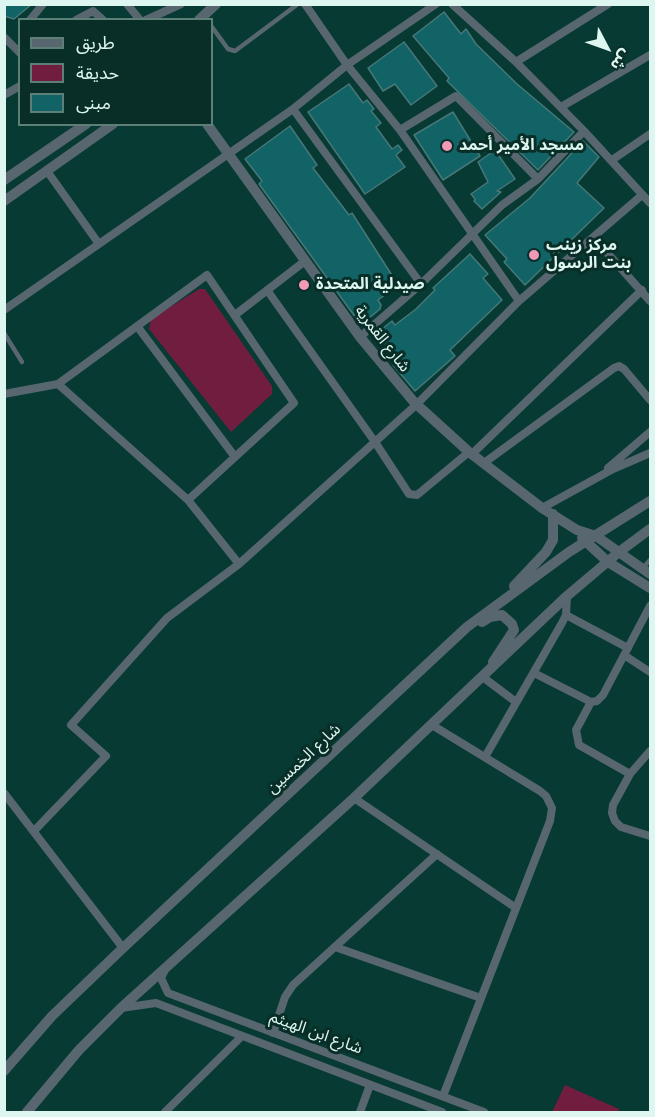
<!DOCTYPE html>
<html>
<head>
<meta charset="utf-8">
<style>
	body { margin:0 }
	#map { position:relative; width:655px; height:1117px; overflow:hidden; background:#073a32; font-family:Arial,"Noto Sans Arabic",sans-serif }
	canvas { display:block }
	.frame { position:absolute; inset:0; border:6px solid #def6f0; pointer-events:none }
	.legend { position:absolute; left:18px; top:18px; width:195px; height:108px; box-sizing:border-box; background:#092e28; border:2px solid #5e7e78; margin:0; padding:8px 10px; list-style:none; font-size:18px; color:#def6f0 }
	.legend li { display:flex; align-items:center; gap:12px; height:30px }
	.legend b { width:30px; border:2px solid #5e7e78 }
	.north { position:absolute; left:577px; top:18px; width:60px; height:60px; -webkit-text-stroke:4px #092e28; paint-order:stroke; rotate:131deg; font-size:16px; font-weight:700; line-height:24px; text-align:center; color:#def6f0 }
	.north::after { content:''; display:block; margin:auto; width:21px; height:27px; background:#def6f0; clip-path:polygon(50% 0,100% 100%,50% 72%,0 100%) }
</style>
</head>
<body>
<div id="map">
<canvas width="655" height="1117"></canvas>
<div class="frame"></div>
<ul class="legend">
<li><b style="height:8px;background:#586670"></b>طريق</li>
<li><b style="height:16px;background:#701d3f"></b>حديقة</li>
<li><b style="height:16px;background:#126366"></b>مبنى</li>
</ul>
<div class="north">ش</div>
</div>
<script>
const ctx = document.querySelector('canvas').getContext('2d');
ctx.lineJoin = 'round';
function fill(path, color) { ctx.fillStyle = color; ctx.fill(path, 'evenodd'); }
const toPath = rows => new Path2D(rows.map(r => 'M' + r).join(''));
function stroke(path, color, width, dash) { ctx.strokeStyle = color; ctx.lineWidth = width; ctx.lineCap = dash ? 'butt' : 'round'; ctx.setLineDash(dash || []); ctx.stroke(path); }
function drawText(font, color, halo, rows, align = 'center') {
  ctx.font = font + ' Arial,"Noto Sans Arabic",sans-serif'; ctx.lineWidth = 6; ctx.setLineDash([]); ctx.textBaseline = 'middle'; ctx.strokeStyle = halo; ctx.fillStyle = color; for (const [text, x, y, turn = 0] of rows) {
    ctx.save(); ctx.translate(x, y); ctx.rotate((+turn || 0) * Math.PI / 180); ctx.textAlign = isNaN(turn) ? turn : align; if (halo) ctx.strokeText(text, 0, 0); ctx.fillText(text, 0, 0); ctx.restore();
  }
}
fill(toPath([
	[199,289,205,289,272,386,272,394,231,432,149,329,151,319],
	[565,1085,619,1109,618,1112,552,1112]
]), '#701d3f');
const building = toPath([
	[4,4,32,4,14,19,4,16,4,4],
	[444,12,461,34,466,29,476,44,517,84,574,132,538,170,447,81,449,78,413,36,444,12],
	[404,42,437,86,411,105,395,84,383,91,368,68,404,42],
	[349,84,363,103,367,100,374,109,371,111,381,123,376,127,392,149,398,145,402,150,396,155,405,167,365,194,308,112,349,84],
	[453,112,480,156,443,180,414,135,453,112],
	[290,126,317,165,313,168,349,215,352,213,395,280,389,284,393,289,378,300,381,305,380,309,361,325,259,184,262,181,245,159,290,126],
	[583,141,599,157,577,183,604,208,525,285,504,262,507,259,485,235,530,198,583,141],
	[495,150,515,179,497,191,501,192,482,209,474,201,475,199,471,194,488,182,478,162,495,150],
	[470,254,488,274,483,278,502,300,450,350,455,356,415,391,393,365,398,361,377,333,392,321,395,325,416,309,435,290,433,288,470,254]
]);
fill(building, '#126366');
stroke(building, '#477779', 1.5);
stroke(toPath([
	[212,27,228,49,235,51,298,4],
	[4,333,22,362],
	[642,569,650,560]
]), '#586670', 4.5);
stroke(toPath([
	[127,4,140,20],
	[305,4,347,65,400,130,519,301],
	[30,20,43,4],
	[76,20,93,11,103,20],
	[146,20,181,4],
	[4,37,20,53],
	[516,62,608,4],
	[4,95,20,86],
	[561,107,650,55],
	[293,109,421,284],
	[400,130,456,96,538,179],
	[584,131,650,203],
	[612,160,650,134],
	[47,171,99,244],
	[594,238,650,301],
	[267,290,375,442,409,494,417,495,469,452],
	[4,310,293,109,347,65,436,4],
	[235,315,305,261],
	[137,326,235,457],
	[360,337,421,284,502,205,538,179,584,131,516,62,452,4],
	[58,384,207,275,294,403,188,500],
	[4,394,58,384,188,500,239,564],
	[472,454,642,290],
	[484,463,614,368,619,366,624,369,650,400],
	[608,468,650,432],
	[542,508,613,469,650,453],
	[566,615,628,648],
	[624,655,650,672],
	[534,673,591,702,597,701,603,695,650,606],
	[484,678,516,702],
	[591,702,576,730,579,745,630,774],
	[432,725,540,791,546,796,552,808,550,821,443,1096],
	[650,751,630,774,613,805,612,813,615,821,621,827,650,836],
	[485,757,562,623,566,615,567,596],
	[4,793,123,948],
	[354,798,516,908],
	[34,831,106,756,71,725,167,618,239,564,416,405,519,301,642,195],
	[335,947,481,998],
	[165,970,161,978,168,993,484,1112],
	[121,1008,156,1003,442,1112],
	[273,1033,285,997,293,985,437,854],
	[165,1112,242,1036],
	[360,1112,370,1085]
]), '#586670', 8);
stroke(toPath([
	[199,20,216,4],
	[207,124,360,337,414,402,469,452,542,508,577,530,596,536,650,574],
	[4,180,86,124],
	[4,201,113,124],
	[582,538,608,562,650,588],
	[514,586,546,552,553,540,553,514],
	[482,622,490,617,502,615,512,624,514,630,493,662],
	[4,1071,52,1016,123,948,467,627,569,552,650,501],
	[27,1112,79,1050,121,1008,354,798,567,596,619,552,650,529]
]), '#586670', 10);
for (const [x, y, r, color] of [
	[447,146,6,"#f09ab5"],
	[534,255,6,"#f09ab5"],
	[304,285,6,"#f09ab5"]
]) { const dot = new Path2D(); dot.arc(x, y, r, 0, 2 * Math.PI); ctx.fillStyle = color; ctx.fill(dot); stroke(dot, '#092e28', 2); }
drawText('bold 16px', '#def6f0', '#092e28', [
	["مسجد الأمير أحمد",459,146],
	["مركز زينب",546,246],
	["بنت الرسول",546,264],
	["صيدلية المتحدة",316,285]
], 'left');
drawText('16px', '#def6f0', '#092e28', [
	["شارع القمرية",382,339,52],
	["شارع الخمسين",304,759,-43],
	["شارع ابن الهيثم",316,1033,20]
]);
</script>
</body>
</html>
